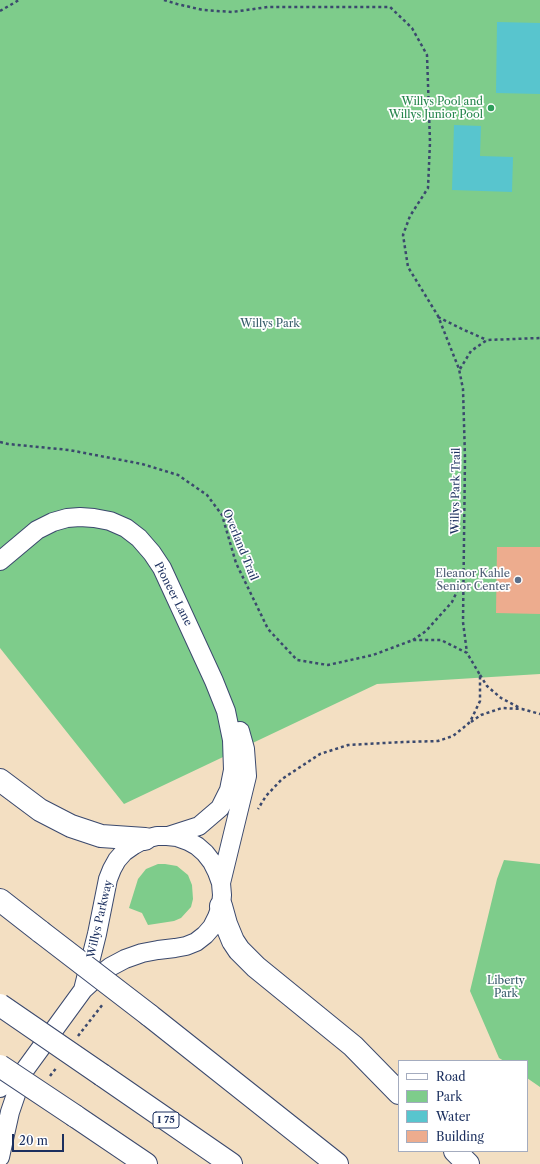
<!DOCTYPE html>
<html>
<head>
<meta charset="utf-8">
<style>
	body { margin:0 }
	#map { position:relative; width:540px; height:1164px; overflow:hidden; background:#f3dfc2; font-family:"Libre Caslon Text",serif }
	canvas { display:block }
	.legend { position:absolute; left:398px; top:1060px; width:130px; height:92px; box-sizing:border-box; background:#fff; border:1px solid #a4acbf; margin:0; padding:5px 7px; list-style:none; font-size:12px; color:#1b2f5e }
	.legend li { display:flex; align-items:center; gap:8px; height:20px }
	.legend b { width:20px; border:1px solid #a4acbf }
	.scale { position:absolute; left:12px; top:1134px; width:52px; height:18px; box-sizing:border-box; border:2px solid #1b2f5e; border-top:0; padding-left:5px; font-size:12px; line-height:14px; white-space:nowrap; color:#1b2f5e; -webkit-text-stroke:3px #fff; paint-order:stroke }
</style>
</head>
<body>
<div id="map">
<canvas width="540" height="1164"></canvas>
<ul class="legend">
<li><b style="height:5px;background:#fff"></b>Road</li>
<li><b style="height:11px;background:#7ecc8b"></b>Park</li>
<li><b style="height:11px;background:#58c5ce"></b>Water</li>
<li><b style="height:11px;background:#edac8e"></b>Building</li>
</ul>
<div class="scale">20 m</div>
</div>
<script>
const ctx = document.querySelector('canvas').getContext('2d');
ctx.lineJoin = 'round';
function fill(path, color) { ctx.fillStyle = color; ctx.fill(path, 'evenodd'); }
const toPath = rows => new Path2D(rows.map(r => 'M' + r).join(''));
function stroke(path, color, width, dash) { ctx.strokeStyle = color; ctx.lineWidth = width; ctx.lineCap = dash ? 'butt' : 'round'; ctx.setLineDash(dash || []); ctx.stroke(path); }
function drawText(font, color, halo, rows, align = 'center') {
  ctx.font = font + ' "Libre Caslon Text",serif'; ctx.lineWidth = 3.5; ctx.setLineDash([]); ctx.textBaseline = 'middle'; ctx.strokeStyle = halo; ctx.fillStyle = color; for (const [text, x, y, turn = 0] of rows) {
    ctx.save(); ctx.translate(x, y); ctx.rotate((+turn || 0) * Math.PI / 180); ctx.textAlign = isNaN(turn) ? turn : align; if (halo) ctx.strokeText(text, 0, 0); ctx.fillText(text, 0, 0); ctx.restore();
  }
}
fill(toPath([
	[0,0,540,0,540,674,377,684,124,804,0,648],
	[504,860,540,864,540,1087,527,1078,527,1061,504,1061,499,1058,470,991,497,879],
	[158,864,165,864,177,866,188,875,192,885,193,899,191,907,181,918,174,921,148,925,142,913,129,908,138,879,146,869]
]), '#7ecc8b');
fill(toPath([
	[497,22,540,23,540,94,496,93],
	[454,125,481,126,480,156,513,157,512,192,452,190]
]), '#58c5ce');
fill(toPath([
	[497,547,540,547,540,614,496,613]
]), '#edac8e');
const tertiary = toPath([
	[0,561,37,530,53,522,67,518,80,517,94,518,110,521,126,528,139,538,152,553,162,568,214,681,226,711,232,740,233,770,229,790,220,808,199,826,168,836],
	[221,883,247,776,245,749,240,731],
	[0,1088,24,1071],
	[0,1157,10,1112,24,1071,83,990,96,978,110,967,125,959,142,953,158,950,175,948,186,946,196,942,205,935,212,927,217,917,221,906,222,895,221,883,217,872,212,862,205,853,197,846,188,841,177,837,167,836,157,836,145,839,134,845,124,852,117,860,112,869,108,879,97,934,83,990]
]);
const motorway = toPath([
	[0,780,40,810,71,826,101,836,145,839],
	[0,900,41,932],
	[221,906,226,924,233,941,239,950,256,967,353,1046,399,1093],
	[149,1015,337,1164],
	[102,1075,231,1164],
	[75,1116,146,1164],
	[455,1151,468,1164]
]);
stroke(tertiary, '#3b496d', 20);
stroke(motorway, '#3b496d', 24);
stroke(toPath([
	[164,0,177,4,203,10,232,12,268,7,390,7,412,28,427,55,430,142,428,188,410,216,403,235,408,267,438,316,459,369,463,389,465,458,463,622,467,653],
	[0,11,19,0],
	[438,317,462,329,487,340],
	[460,369,471,351,487,340,540,338],
	[0,442,8,444,69,450,142,464,178,475,207,495,222,515,236,563,268,629,297,660,328,665,373,655,413,640,441,640,467,653,480,675,480,701,470,722,463,728,453,736,438,741,403,742,348,745,320,754,282,779,266,796,258,809],
	[413,640,426,631,452,602,462,581],
	[480,675,487,686,501,698,520,708],
	[471,722,481,715,502,708,522,709,540,714],
	[78,1036,103,1004],
	[50,1076,57,1067]
]), '#3b496d', 2.5, [3, 3]);
stroke(tertiary, '#fff', 18);
stroke(motorway, '#fff', 22);
const motorwayBridge = toPath([
	[41,932,149,1015],
	[0,1005,102,1075],
	[0,1066,75,1116]
]);
stroke(motorwayBridge, '#3b496d', 24, []);
stroke(motorwayBridge, '#fff', 22);
for (const [x, y, r, color] of [
	[491,108,4,"#2e9e5b"],
	[518,580,4,"#5c6f8a"]
]) { const dot = new Path2D(); dot.arc(x, y, r, 0, 2 * Math.PI); ctx.fillStyle = color; ctx.fill(dot); stroke(dot, '#fff', 1.5); }
for (const [x, y, w] of [
	[166,1120,26]
]) { const box = new Path2D(); box.roundRect(x - w / 2, y - 8, w, 16, 3); ctx.fillStyle = '#fff'; ctx.fill(box); stroke(box, '#1b2f5e', 1); }
drawText('bold 10px', '#1b2f5e', null, [
	["I 75",166,1120]
]);
drawText('11px', '#27864d', '#fff', [
	["Willys Pool and",483,102],
	["Willys Junior Pool",483,115]
], 'right');
drawText('11px', '#395e6c', '#fff', [
	["Willys Park",270,324],
	["Liberty",506,981],
	["Park",506,994]
]);
drawText('11px', '#1b2f5e', '#fff', [
	["Willys Park Trail",456,491,-89],
	["Overland Trail",240,545,68],
	["Pioneer Lane",173,594,63],
	["Willys Parkway",100,919,-77]
]);
drawText('11px', '#4e5e75', '#fff', [
	["Eleanor Kahle",510,574],
	["Senior Center",510,587]
], 'right');
</script>
</body>
</html>
